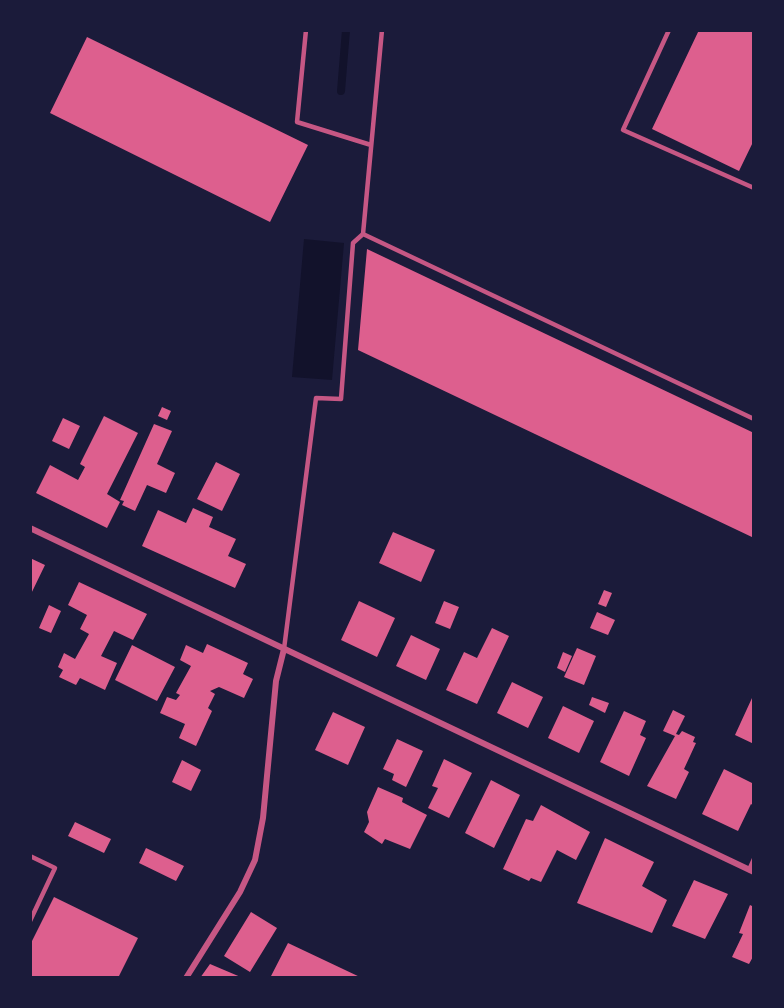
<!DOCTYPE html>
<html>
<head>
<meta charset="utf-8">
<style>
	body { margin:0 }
	#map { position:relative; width:784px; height:1008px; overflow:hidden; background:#1b1b3a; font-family:"Crimson Pro",serif }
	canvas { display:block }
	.frame { position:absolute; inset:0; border:32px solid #1b1b3a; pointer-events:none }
</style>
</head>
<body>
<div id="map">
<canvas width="784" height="1008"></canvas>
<div class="frame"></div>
</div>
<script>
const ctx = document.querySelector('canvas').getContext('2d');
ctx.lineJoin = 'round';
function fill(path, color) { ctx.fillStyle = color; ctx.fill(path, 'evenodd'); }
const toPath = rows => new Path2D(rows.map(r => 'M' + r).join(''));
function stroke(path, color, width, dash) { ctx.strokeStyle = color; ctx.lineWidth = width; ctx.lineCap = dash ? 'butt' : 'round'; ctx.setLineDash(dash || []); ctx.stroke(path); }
fill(toPath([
	[304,239,344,243,332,380,292,377]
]), '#12122b');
stroke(toPath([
	[341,91,346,30]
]), '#12122b', 8);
fill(toPath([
	[699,30,754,30,754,140,739,171,652,129],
	[87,37,308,145,270,222,50,113],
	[367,249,754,433,754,538,358,350],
	[162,407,171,411,167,420,158,416],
	[104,416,138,433,107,494,120,502,107,528,36,493,50,465,78,480,85,467,80,464],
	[63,418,80,426,69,449,52,441],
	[154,424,172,431,157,464,175,473,166,493,147,485,135,511,122,505,124,501,120,500],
	[216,462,240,474,222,511,197,499],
	[193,508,213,517,209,527,236,539,228,556,246,564,235,588,142,546,158,510,186,523],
	[393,532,435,550,421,582,379,563],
	[30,558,45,565,30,596],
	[79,582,147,614,133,640,114,631,101,656,117,663,105,690,80,678,76,685,59,677,63,670,58,667,64,653,75,659,89,634,80,629,87,615,68,605],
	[604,590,612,593,606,607,598,604],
	[359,601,395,618,377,657,341,640],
	[444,601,459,607,450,629,435,623],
	[49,605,61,611,51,633,39,628],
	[597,612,615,620,608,635,590,628],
	[492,628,509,636,477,704,446,690,464,652,477,658],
	[411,635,440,649,426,680,396,666],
	[207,644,248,663,243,674,253,679,244,698,219,687,210,691,215,694,208,708,212,711,196,746,179,738,185,724,160,713,167,697,176,700,180,695,176,693,191,666,180,660,186,645,203,653],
	[132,645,175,667,157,701,115,680],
	[577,648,596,656,584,685,564,677],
	[563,652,572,656,565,672,557,668],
	[512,682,543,697,528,728,497,713],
	[592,697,609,703,605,713,589,705],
	[752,698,754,698,754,744,735,735],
	[563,706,594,721,579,753,548,738],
	[673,710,685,716,676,734,679,735,682,731,695,737,693,742,696,743,684,769,689,772,676,799,647,786,675,736,663,731],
	[624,711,646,721,640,735,646,738,629,776,600,762],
	[333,712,365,727,348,765,315,750],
	[397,739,423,751,406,787,392,780,394,774,383,769],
	[444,759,472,773,449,818,428,808,438,788,432,786],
	[182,760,201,770,191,791,172,782],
	[724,769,754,784,754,806,751,804,738,831,702,814],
	[491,780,520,795,494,848,465,833],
	[378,787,403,798,402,802,427,815,410,849,385,839,382,844,364,832,369,822,367,812],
	[541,805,590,832,576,860,557,850,541,882,531,878,529,881,503,869,526,819,533,821],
	[75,822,111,839,104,853,68,836],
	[605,838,654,862,642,886,667,900,652,933,577,903],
	[146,848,184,866,176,881,139,863],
	[694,880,728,894,705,939,672,926],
	[54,897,138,938,118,978,30,978,30,945],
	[750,905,754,907,754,955,749,964,732,957,743,934,739,933],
	[251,912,277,928,250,972,224,956],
	[288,943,362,978,270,978],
	[210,964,243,978,200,978]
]), '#dd5f8e');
stroke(toPath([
	[306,30,297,122,371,145],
	[669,30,623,130,754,188],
	[363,234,754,419],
	[284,649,316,398,341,399,353,243,363,234,382,30],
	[30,856,55,868,30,921],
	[749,870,754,859]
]), '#c65784', 4.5);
stroke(toPath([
	[30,528,754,872],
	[186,978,240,892,255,860,263,818,276,681,284,649]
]), '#c65784', 6);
</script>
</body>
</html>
